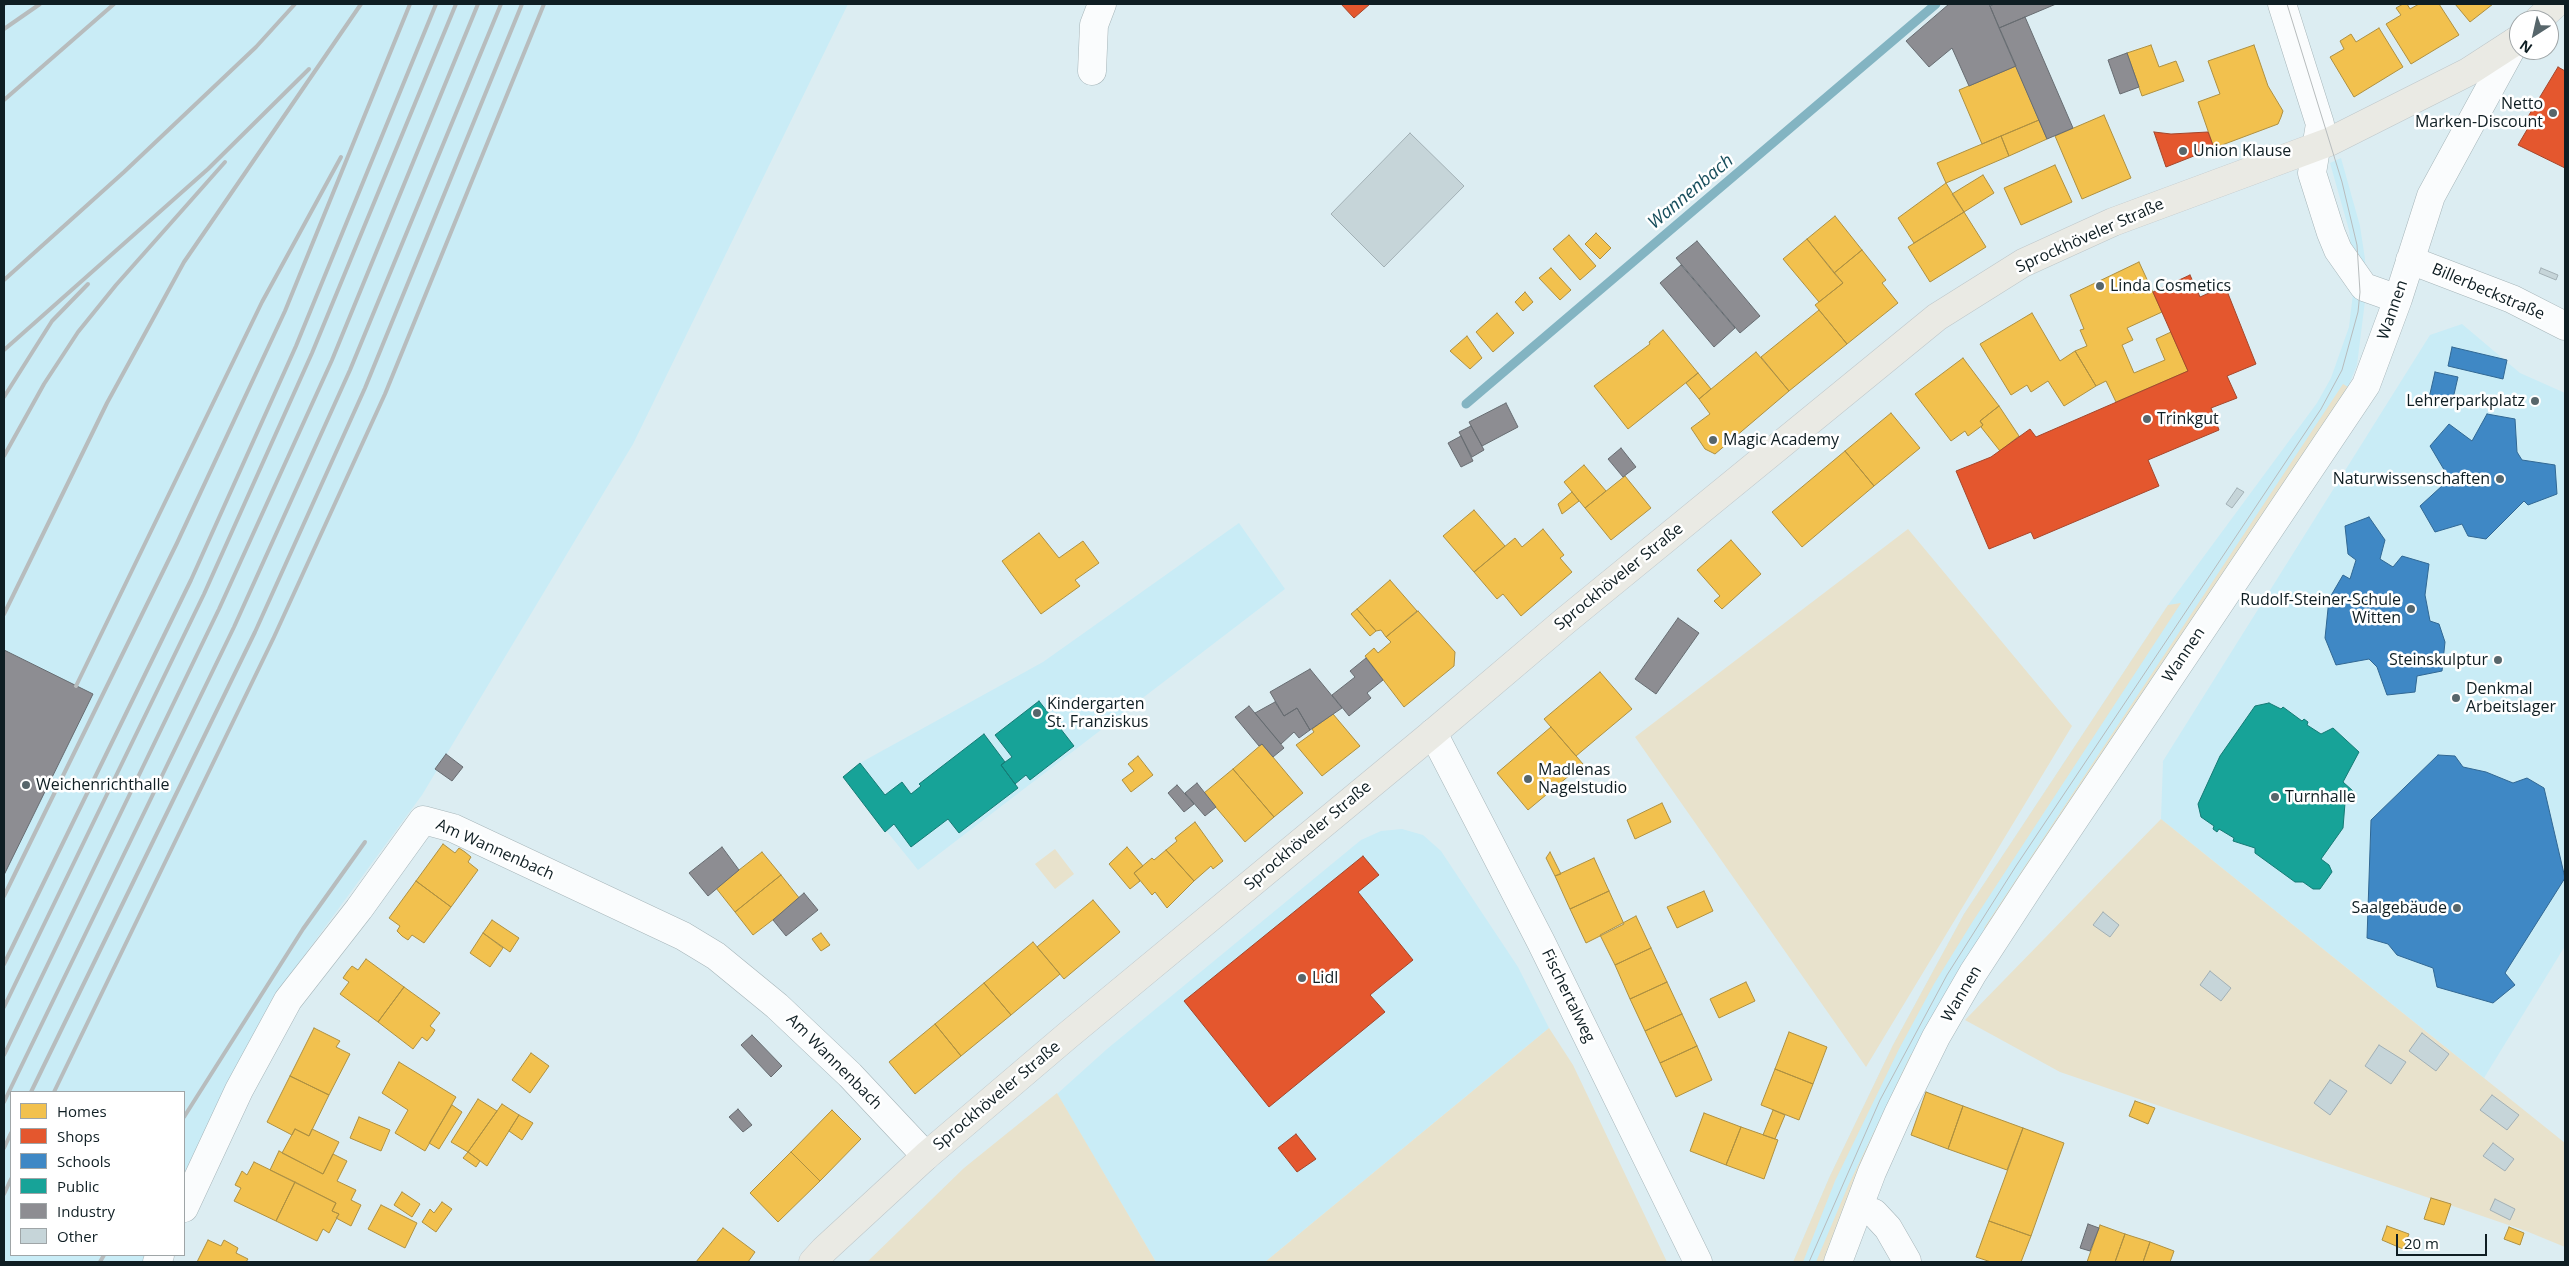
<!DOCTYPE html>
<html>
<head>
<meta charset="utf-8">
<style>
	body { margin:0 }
	#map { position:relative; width:2569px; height:1266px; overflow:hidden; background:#dcedf2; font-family:"Open Sans",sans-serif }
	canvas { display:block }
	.frame { position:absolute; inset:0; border:5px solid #0f1e23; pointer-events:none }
	.legend { position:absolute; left:10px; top:1091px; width:175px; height:165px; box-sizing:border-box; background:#fff; border:1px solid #9fa5a7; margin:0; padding:6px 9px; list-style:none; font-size:15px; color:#0f1e23 }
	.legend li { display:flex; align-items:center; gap:10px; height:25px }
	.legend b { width:25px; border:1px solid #9fa5a7 }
	.north { position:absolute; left:2509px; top:10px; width:50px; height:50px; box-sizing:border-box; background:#fff; border:1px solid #9fa5a7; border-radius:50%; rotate:215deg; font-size:14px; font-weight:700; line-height:20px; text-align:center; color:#0f1e23 }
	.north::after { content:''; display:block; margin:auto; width:18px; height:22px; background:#57666b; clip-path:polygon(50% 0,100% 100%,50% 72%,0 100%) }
	.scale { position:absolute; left:2396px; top:1234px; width:91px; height:22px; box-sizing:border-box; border:2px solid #0f1e23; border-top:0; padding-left:6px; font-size:15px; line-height:18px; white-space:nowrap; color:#0f1e23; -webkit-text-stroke:4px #fff; paint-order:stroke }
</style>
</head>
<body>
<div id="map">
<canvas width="2569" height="1266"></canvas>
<div class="frame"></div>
<ul class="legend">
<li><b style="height:14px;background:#f2c14e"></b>Homes</li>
<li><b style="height:14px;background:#e4572e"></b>Shops</li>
<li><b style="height:14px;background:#3f88c5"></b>Schools</li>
<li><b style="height:14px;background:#17a398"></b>Public</li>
<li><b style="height:14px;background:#8d8d92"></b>Industry</li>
<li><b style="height:14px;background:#c6d5d9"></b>Other</li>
</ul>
<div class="north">N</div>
<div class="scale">20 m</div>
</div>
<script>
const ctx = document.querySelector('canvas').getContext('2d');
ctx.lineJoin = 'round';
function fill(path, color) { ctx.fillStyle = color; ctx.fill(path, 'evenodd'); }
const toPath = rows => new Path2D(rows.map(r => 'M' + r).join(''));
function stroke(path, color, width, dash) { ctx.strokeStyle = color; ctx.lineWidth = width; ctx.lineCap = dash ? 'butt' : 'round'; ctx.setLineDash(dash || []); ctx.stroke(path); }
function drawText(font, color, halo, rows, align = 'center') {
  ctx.font = font + ' "Open Sans",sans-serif'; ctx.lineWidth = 5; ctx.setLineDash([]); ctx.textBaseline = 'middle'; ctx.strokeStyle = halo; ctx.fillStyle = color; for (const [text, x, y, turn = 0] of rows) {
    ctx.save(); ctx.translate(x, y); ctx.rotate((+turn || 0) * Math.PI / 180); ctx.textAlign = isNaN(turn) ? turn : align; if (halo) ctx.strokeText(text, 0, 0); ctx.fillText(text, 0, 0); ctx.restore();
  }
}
fill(toPath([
	[4,4,848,4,633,444,422,795,287,979,184,1183,184,1092,11,1092,11,1255,148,1255,144,1262,4,1262],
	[2341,158,2360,226,2365,259,2366,293,2357,365,2348,387,1853,1188,1823,1262,1793,1262,1829,1178,1893,1045,1964,914,2168,605,2317,403,2331,378,2349,327,2355,277,2349,230,2330,163],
	[2462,324,2520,373,2565,393,2565,946,2484,1078,2161,819,2163,761,2430,335],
	[1239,523,1285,589,918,870,843,777,860,763,1043,662],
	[1402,829,1423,835,1441,851,1518,967,1549,1028,1265,1262,1156,1262,1057,1094,1107,1049,1361,840,1381,831]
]), '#c9ecf6');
fill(toPath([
	[2343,384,2348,387,1987,930,1984,928],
	[1908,529,2072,726,1866,1067,1635,737],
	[2181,603,1973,921,1934,984,1899,1049,1835,1181,1803,1262,1793,1262,1829,1178,1893,1045,1964,914,2168,605],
	[2161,819,2565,1143,2565,1247,2526,1231,2060,1072,1965,1020],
	[1055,849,1074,874,1055,889,1035,864],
	[1549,1028,1573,1065,1667,1262,1265,1262],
	[1911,1054,1914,1056,1853,1188,1823,1262,1816,1262,1848,1186],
	[1057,1093,1156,1262,867,1262,964,1168]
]), '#e8e2cc');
const homes = toPath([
	[2403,4,2407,4,2410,9,2419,4,2439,4,2459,35,2411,64,2386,24,2401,15,2396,8,2403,4],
	[2455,4,2493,4,2470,22,2455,4],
	[2379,28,2403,67,2354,97,2330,57,2344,49,2340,41,2351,34,2356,42,2379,28],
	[2151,45,2159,67,2176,61,2184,81,2142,96,2127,53,2151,45],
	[2254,45,2268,86,2283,111,2281,117,2278,124,2214,148,2198,102,2220,94,2208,61,2254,45],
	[2016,66,2039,120,1982,144,1959,90,2016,66],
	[2104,115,2131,178,2082,199,2055,136,2104,115],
	[2039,120,2047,139,2009,156,2001,136,2039,120],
	[2001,136,2009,156,1946,183,1937,163,2001,136],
	[2055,165,2072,202,2021,225,2004,188,2055,165],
	[1983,175,1994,193,1964,212,1952,194,1983,175],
	[1946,183,1964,212,1914,243,1898,218,1946,183],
	[1964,212,1986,247,1930,282,1908,247,1964,212],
	[1835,216,1862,250,1834,273,1807,239,1835,216],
	[1596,233,1611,248,1600,259,1585,244,1596,233],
	[1569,235,1596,266,1580,280,1553,249,1569,235],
	[1807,239,1843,283,1819,302,1783,259,1807,239],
	[1862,250,1886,280,1882,283,1898,303,1847,344,1815,305,1843,283,1834,273,1862,250],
	[2139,262,2162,312,2127,328,2133,340,2122,345,2134,373,2165,360,2156,339,2171,332,2188,371,2116,402,2106,381,2096,386,2075,351,2087,346,2080,330,2084,329,2070,295,2139,262],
	[1551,268,1571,290,1560,300,1539,278,1551,268],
	[1525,292,1533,302,1523,311,1515,302,1525,292],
	[1819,310,1847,344,1789,391,1761,357,1819,310],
	[1497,313,1514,333,1493,352,1476,332,1497,313],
	[2032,313,2060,361,2075,351,2096,386,2064,406,2048,381,2031,392,2027,385,2011,395,1980,344,2032,313],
	[1663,330,1698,373,1628,429,1594,386,1650,344,1649,342,1663,330],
	[1467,336,1482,358,1470,369,1450,351,1467,336],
	[1756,352,1789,391,1715,454,1705,449,1691,428,1710,414,1699,399,1756,352],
	[1963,358,1999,406,1980,421,1983,425,1968,436,1965,431,1951,441,1915,394,1963,358],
	[1698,373,1711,389,1699,399,1686,383,1698,373],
	[1999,406,2019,436,2000,451,1981,427,1983,425,1980,421,1999,406],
	[1891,413,1920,448,1874,486,1845,451,1891,413],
	[1845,451,1874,486,1802,547,1772,512,1845,451],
	[1584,465,1606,491,1585,508,1564,482,1584,465],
	[1625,476,1651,508,1611,540,1585,508,1625,476],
	[1572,492,1579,501,1562,514,1558,504,1572,492],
	[1474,510,1505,546,1474,572,1443,536,1474,510],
	[1543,529,1564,555,1560,558,1572,572,1521,616,1503,594,1497,599,1474,572,1515,538,1522,547,1543,529],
	[1039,533,1059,558,1083,541,1099,563,1075,580,1080,586,1041,614,1002,561,1039,533],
	[1731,540,1761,574,1722,609,1714,601,1720,596,1697,570,1731,540],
	[1390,580,1417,611,1386,637,1381,630,1376,631,1357,609,1390,580],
	[1357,609,1376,631,1370,636,1351,614,1357,609],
	[1418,611,1455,652,1454,666,1404,707,1365,656,1374,648,1378,653,1391,642,1386,637,1418,611],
	[1600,672,1632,709,1576,756,1544,719,1600,672],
	[1333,714,1360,746,1322,776,1296,745,1314,732,1312,729,1333,714],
	[1551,727,1583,764,1528,810,1497,773,1551,727],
	[1262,744,1303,793,1274,817,1233,769,1262,744],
	[1138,756,1153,775,1131,792,1122,780,1134,771,1128,764,1138,756],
	[1233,769,1274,817,1245,842,1204,793,1233,769],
	[1662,803,1671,822,1635,839,1627,820,1662,803],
	[1195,822,1223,861,1213,869,1211,866,1194,881,1166,850,1177,841,1175,838,1195,822],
	[443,844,455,853,459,848,465,852,471,857,468,862,478,870,451,907,416,881,443,844],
	[1127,847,1143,866,1134,873,1140,881,1130,889,1109,864,1127,847],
	[1166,850,1194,881,1167,908,1155,892,1152,895,1134,873,1152,858,1154,860,1166,850],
	[762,852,781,875,735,912,716,888,762,852],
	[1550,852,1561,874,1555,876,1546,858,1550,852],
	[1594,858,1609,891,1570,909,1555,876,1594,858],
	[781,875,800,899,753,935,735,912,781,875],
	[416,881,451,907,424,943,412,935,408,940,402,936,397,931,400,926,389,918,416,881],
	[1609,891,1624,924,1586,943,1570,909,1609,891],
	[1704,891,1713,911,1677,928,1667,907,1704,891],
	[1093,900,1120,932,1064,979,1037,947,1093,900],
	[1636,916,1651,948,1615,965,1600,935,1636,916],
	[492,920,519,938,510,952,483,933,492,920],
	[483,933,503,948,490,967,470,953,483,933],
	[821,933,830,945,821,951,812,939,821,933],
	[1033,942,1060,974,1011,1015,984,983,1033,942],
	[1651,948,1667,982,1630,999,1615,965,1651,948],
	[366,959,404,987,378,1022,340,994,349,982,343,978,347,972,352,966,358,970,366,959],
	[1667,982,1682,1014,1645,1031,1630,999,1667,982],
	[1746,982,1755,1001,1719,1018,1710,999,1746,982],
	[984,983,1011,1015,961,1056,935,1024,984,983],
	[404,987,440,1013,430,1026,435,1030,432,1035,427,1041,422,1037,413,1049,378,1022,404,987],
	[1682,1014,1697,1046,1660,1063,1645,1031,1682,1014],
	[935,1024,961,1056,915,1094,889,1062,935,1024],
	[314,1028,340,1041,336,1047,350,1054,329,1095,290,1076,314,1028],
	[1789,1032,1827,1047,1813,1084,1775,1069,1789,1032],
	[1697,1046,1712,1080,1676,1097,1660,1063,1697,1046],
	[531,1053,549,1066,530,1093,512,1080,531,1053],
	[399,1062,456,1097,425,1151,395,1133,408,1110,382,1093,399,1062],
	[1775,1069,1813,1084,1799,1120,1761,1105,1775,1069],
	[290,1076,329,1095,309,1136,295,1129,292,1135,267,1122,290,1076],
	[1926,1092,1963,1106,1948,1149,1911,1135,1926,1092],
	[478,1099,497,1111,468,1152,451,1142,478,1099],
	[2135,1101,2155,1108,2148,1124,2129,1116,2135,1101],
	[502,1104,519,1115,487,1166,468,1152,502,1104],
	[452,1105,462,1112,439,1149,429,1143,452,1105],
	[1963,1106,2023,1128,2007,1170,1948,1149,1963,1106],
	[832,1110,861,1139,820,1181,791,1152,832,1110],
	[1773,1110,1785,1115,1775,1139,1763,1135,1773,1110],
	[1704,1113,1741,1127,1726,1165,1690,1151,1704,1113],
	[519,1115,533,1123,522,1140,509,1131,519,1115],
	[359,1117,390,1130,381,1151,350,1138,359,1117],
	[1741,1127,1778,1140,1764,1179,1726,1165,1741,1127],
	[2023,1128,2064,1143,2031,1236,1989,1221,2023,1128],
	[295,1129,309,1136,312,1129,339,1142,323,1174,282,1153,295,1129],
	[279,1151,323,1174,333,1154,347,1161,337,1181,356,1190,351,1200,361,1205,351,1226,336,1218,339,1214,332,1211,336,1203,270,1170,279,1151],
	[468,1152,480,1161,476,1167,463,1158,468,1152],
	[791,1152,820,1181,778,1222,750,1193,791,1152],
	[254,1162,295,1182,276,1221,234,1201,241,1188,235,1185,242,1171,247,1175,254,1162],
	[295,1182,336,1203,332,1211,339,1214,329,1233,323,1229,317,1241,276,1221,295,1182],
	[402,1192,420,1204,412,1217,394,1205,402,1192],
	[2431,1198,2451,1204,2444,1225,2424,1219,2431,1198],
	[442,1202,452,1209,436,1232,422,1222,430,1209,434,1213,442,1202],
	[381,1205,417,1223,405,1248,368,1229,381,1205],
	[1989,1221,2031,1236,2021,1262,1991,1262,1976,1257,1989,1221],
	[2100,1225,2125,1234,2115,1262,2087,1262,2100,1225],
	[2387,1226,2409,1234,2403,1249,2382,1240,2387,1226],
	[2509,1227,2524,1233,2520,1245,2504,1239,2509,1227],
	[723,1228,755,1252,748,1262,696,1262,723,1228],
	[2125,1234,2150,1242,2143,1262,2115,1262,2125,1234],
	[208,1240,221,1246,224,1240,238,1248,236,1253,248,1259,246,1262,197,1262,208,1240],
	[2150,1242,2174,1251,2170,1262,2143,1262,2150,1242]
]);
fill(homes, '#f2c14e');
stroke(homes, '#ae9041', 1);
const shops = toPath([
	[1341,4,1370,4,1354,18,1341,4],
	[2558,67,2565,71,2565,168,2518,145,2528,128,2523,125,2558,67],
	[2154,132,2171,134,2208,132,2214,148,2166,167,2154,132],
	[2190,275,2200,297,2225,286,2256,364,2227,376,2237,398,2211,408,2219,430,2148,460,2159,486,2034,539,2031,532,1989,549,1956,471,1991,457,2030,429,2036,437,2188,371,2153,292,2190,275],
	[1363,856,1379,875,1358,892,1413,960,1370,995,1385,1012,1269,1107,1184,1001,1363,856],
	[1296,1134,1316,1159,1297,1172,1278,1148,1296,1134]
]);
fill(shops, '#e4572e');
stroke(shops, '#a4462b', 1);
const schools = toPath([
	[2452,347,2507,360,2503,379,2448,366,2452,347],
	[2435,372,2458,377,2452,403,2429,398,2435,372],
	[2487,414,2515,419,2517,452,2522,460,2555,465,2557,494,2528,505,2524,501,2486,539,2468,536,2462,524,2435,532,2420,506,2443,485,2446,473,2430,446,2449,424,2472,441,2487,414],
	[2369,517,2385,540,2380,559,2393,567,2402,556,2429,564,2425,595,2430,621,2439,624,2445,642,2442,671,2417,676,2415,692,2387,695,2377,667,2369,659,2336,665,2325,638,2329,599,2343,575,2350,579,2356,560,2348,554,2345,526,2369,517],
	[2438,755,2455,756,2463,767,2486,772,2513,783,2527,778,2544,788,2565,878,2505,973,2515,985,2493,1003,2437,987,2433,968,2397,955,2388,944,2367,938,2371,820,2438,755]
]);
fill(schools, '#3f88c5');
stroke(schools, '#316894', 1);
const public = toPath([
	[1039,701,1074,746,1030,780,1026,775,1015,784,1001,765,1012,757,995,735,1039,701],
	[2269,703,2281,709,2283,707,2302,721,2304,719,2308,722,2307,725,2321,734,2333,728,2359,752,2343,782,2353,791,2345,803,2343,828,2321,859,2329,865,2332,872,2320,889,2313,889,2303,882,2295,882,2255,853,2255,848,2233,841,2234,838,2219,829,2217,832,2213,829,2214,826,2201,817,2198,804,2220,756,2255,706,2269,703],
	[984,734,1005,762,1001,765,1018,788,959,833,948,819,911,847,894,824,885,832,843,777,860,763,885,795,902,782,911,794,921,786,919,784,984,734]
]);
fill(public, '#17a398');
stroke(public, '#157b75', 1);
const industry = toPath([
	[1949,4,1989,4,2016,66,1969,86,1952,48,1929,67,1906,41,1949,4],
	[1994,4,2056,4,1999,28,1990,6,1994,4],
	[2025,17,2073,128,2047,139,1999,28,2025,17],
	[2127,53,2139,87,2120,94,2108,60,2127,53],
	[1697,241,1760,316,1740,333,1676,258,1697,241],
	[1681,265,1735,328,1714,347,1660,283,1681,265],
	[1506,403,1518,427,1482,446,1469,422,1506,403],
	[1471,426,1484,450,1472,457,1459,432,1471,426],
	[1461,436,1473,461,1461,467,1448,443,1461,436],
	[1621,448,1636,467,1623,477,1608,459,1621,448],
	[1678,618,1699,633,1656,694,1635,679,1678,618],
	[4,650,93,694,4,875,4,650],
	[1366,658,1383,680,1367,693,1371,698,1349,716,1332,695,1355,677,1350,671,1366,658],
	[1310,669,1342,708,1310,730,1297,708,1284,716,1270,692,1310,669],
	[1275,702,1284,716,1297,708,1310,730,1299,738,1294,732,1281,744,1255,713,1275,702],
	[1249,706,1284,748,1273,757,1262,744,1259,746,1235,717,1249,706],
	[446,754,463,767,452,781,435,769,446,754],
	[1197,783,1216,807,1205,816,1185,793,1197,783],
	[1177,785,1194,804,1184,812,1168,793,1177,785],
	[722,847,739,870,708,896,689,873,722,847],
	[804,893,818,910,786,936,773,920,804,893],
	[752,1035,782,1066,771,1077,741,1045,752,1035],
	[738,1109,752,1125,743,1132,729,1117,738,1109],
	[2088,1224,2099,1228,2090,1251,2080,1248,2088,1224]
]);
fill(industry, '#8d8d92');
stroke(industry, '#676c71', 1);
stroke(toPath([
	[1466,404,1936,4]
]), '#83b4c2', 9);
const building = toPath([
	[1410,133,1464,186,1384,267,1331,214,1410,133],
	[2541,268,2558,275,2556,280,2539,273,2541,268],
	[2237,488,2244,492,2232,508,2226,504,2237,488],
	[2103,912,2119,925,2110,937,2093,925,2103,912],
	[2210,971,2231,988,2221,1001,2200,985,2210,971],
	[2422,1033,2449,1054,2436,1071,2409,1051,2422,1033],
	[2379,1045,2406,1062,2391,1084,2365,1066,2379,1045],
	[2330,1080,2347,1091,2330,1115,2314,1103,2330,1080],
	[2492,1095,2519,1115,2507,1130,2480,1110,2492,1095],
	[2493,1143,2514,1159,2505,1171,2483,1156,2493,1143],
	[2495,1199,2515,1209,2510,1220,2490,1210,2495,1199]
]);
fill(building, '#c6d5d9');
stroke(building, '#a2b0b5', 1);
const street = toPath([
	[2282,4,2320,124,2312,173,2331,233,2338,250,2364,287,2398,299],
	[1092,71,1094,25,1102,4],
	[2410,260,2512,299,2565,326],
	[1433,733,1541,942,1698,1262],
	[1859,1207,1874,1213,1888,1228,1907,1261],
	[184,1208,239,1090,288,1000,359,909,423,820,453,828,683,936,716,956,777,1006,850,1075,926,1156],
	[157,1262,160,1255],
	[1838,1262,1872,1172,1898,1114,1936,1037,1973,973,2031,884,2366,385,2398,299,2431,196,2515,42]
]);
const primary = toPath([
	[2538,20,2555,4],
	[813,1262,824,1250,926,1156,1067,1036,1433,733,1565,621,1937,317,2023,263,2113,222,2329,142,2468,72,2519,39]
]);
stroke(street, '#a6b5b9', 29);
stroke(primary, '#bec7ca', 29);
stroke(street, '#fafcfd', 28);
stroke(primary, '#eaeae4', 28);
stroke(toPath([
	[1809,1262,1880,1100,1947,975,2016,866,2321,409,2342,370,2358,312,2360,292,2357,245,2342,182,2287,4]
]), '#b7bcbd', 1);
stroke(toPath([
	[4,4,5,4],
	[4,29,40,4],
	[4,100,114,4],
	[4,280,124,172,256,47,295,4],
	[4,350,208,169,309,69],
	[4,397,52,321,88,284],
	[4,456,44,384,78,332,116,285,225,162],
	[4,614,107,403,184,262,361,4],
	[76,686,262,302,341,157],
	[4,896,177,543,285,311,410,4],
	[4,964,191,580,296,346,436,4],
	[4,1007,204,594,312,353,456,4],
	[4,1055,219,609,332,360,478,4],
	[31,1092,255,632,365,388,522,4],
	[54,1092,274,637,385,394,544,4],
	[4,1102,234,627,350,370,501,4],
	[184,1117,303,929,365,842],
	[4,1148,11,1133],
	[4,1194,11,1179],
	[100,1262,104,1255]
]), '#b7bcbd', 4);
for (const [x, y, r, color] of [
	[2553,113,5,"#57666b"],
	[2183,151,5,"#57666b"],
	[2100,286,5,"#57666b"],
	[2535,401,5,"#57666b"],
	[2147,419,5,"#57666b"],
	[1713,440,5,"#57666b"],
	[2500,479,5,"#57666b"],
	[2411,609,5,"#57666b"],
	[2498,660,5,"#57666b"],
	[2456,698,5,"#57666b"],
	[1037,713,5,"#57666b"],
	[1528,779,5,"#57666b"],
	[26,785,5,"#57666b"],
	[2275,797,5,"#57666b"],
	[2457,908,5,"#57666b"],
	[1302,978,5,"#57666b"]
]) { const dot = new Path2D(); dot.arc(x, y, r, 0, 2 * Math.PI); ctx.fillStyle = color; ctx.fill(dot); stroke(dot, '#fff', 2); }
drawText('16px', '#0f1e23', '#fff', [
	["Netto",2543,104,"right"],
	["Marken-Discount",2543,122,"right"],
	["Union Klause",2193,151],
	["Linda Cosmetics",2110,286],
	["Lehrerparkplatz",2525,401,"right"],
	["Trinkgut",2157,419],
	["Magic Academy",1723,440],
	["Naturwissenschaften",2490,479,"right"],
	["Rudolf-Steiner-Schule",2401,600,"right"],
	["Witten",2401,618,"right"],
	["Steinskulptur",2488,660,"right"],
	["Denkmal",2466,689],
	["Arbeitslager",2466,707],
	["Kindergarten",1047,704],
	["St. Franziskus",1047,722],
	["Madlenas",1538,770],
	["Nagelstudio",1538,788],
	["Weichenrichthalle",36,785],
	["Turnhalle",2285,797],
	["Saalgebäude",2447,908,"right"],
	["Lidl",1312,978]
], 'left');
drawText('16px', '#0f1e23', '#fff', [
	["Sprockhöveler Straße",2090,236,-24],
	["Billerbeckstraße",2488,292,23],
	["Wannen",2393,310,-71],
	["Sprockhöveler Straße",1619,577,-39],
	["Wannen",2184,655,-56],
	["Sprockhöveler Straße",1308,836,-40],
	["Am Wannenbach",495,850,24],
	["Wannen",1962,994,-59],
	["Fischertalweg",1568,996,64],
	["Am Wannenbach",834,1062,45],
	["Sprockhöveler Straße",997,1096,-40]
]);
drawText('italic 18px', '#184e5c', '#fff', [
	["Wannenbach",1691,192,-40]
]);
</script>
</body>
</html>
